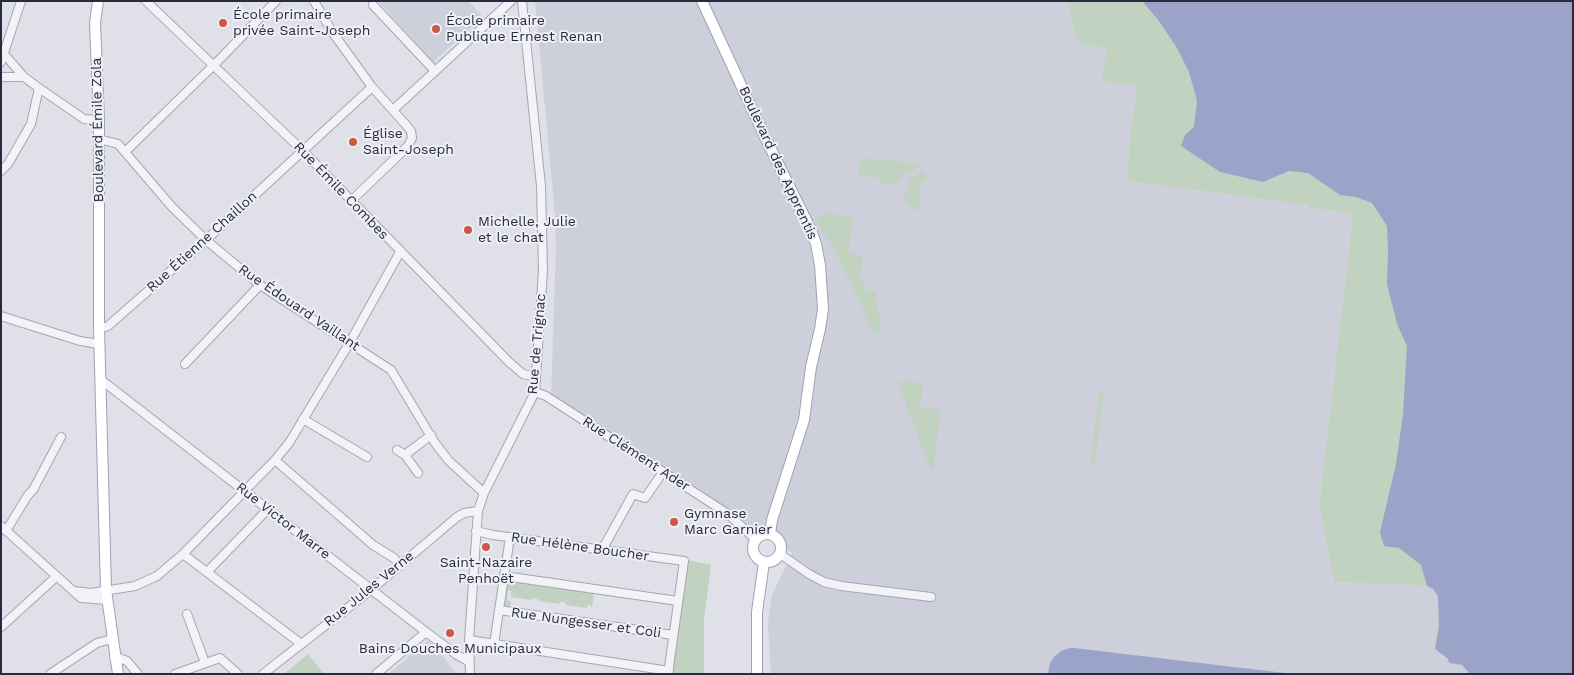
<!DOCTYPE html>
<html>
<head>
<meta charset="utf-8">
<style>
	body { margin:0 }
	#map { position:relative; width:1574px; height:675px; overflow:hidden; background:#dfe0e8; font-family:"Work Sans",sans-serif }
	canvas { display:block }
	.frame { position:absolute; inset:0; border:2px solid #282a3f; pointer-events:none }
</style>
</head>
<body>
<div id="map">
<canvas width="1574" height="675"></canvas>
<div class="frame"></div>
</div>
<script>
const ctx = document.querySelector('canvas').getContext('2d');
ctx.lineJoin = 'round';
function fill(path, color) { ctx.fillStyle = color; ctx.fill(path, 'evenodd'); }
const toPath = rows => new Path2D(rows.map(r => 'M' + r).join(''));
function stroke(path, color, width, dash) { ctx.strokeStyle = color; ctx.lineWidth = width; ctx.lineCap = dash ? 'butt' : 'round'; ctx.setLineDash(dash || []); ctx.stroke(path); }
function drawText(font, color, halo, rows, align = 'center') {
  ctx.font = font + ' "Work Sans",sans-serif'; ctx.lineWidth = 4; ctx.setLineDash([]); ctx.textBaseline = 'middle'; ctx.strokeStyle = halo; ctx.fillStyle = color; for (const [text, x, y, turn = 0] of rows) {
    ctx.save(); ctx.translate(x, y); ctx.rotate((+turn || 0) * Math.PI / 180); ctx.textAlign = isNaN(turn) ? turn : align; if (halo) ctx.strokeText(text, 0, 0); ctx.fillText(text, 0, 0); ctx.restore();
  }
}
fill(toPath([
	[378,1,468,1,483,17,433,62],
	[535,1,1067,1,1078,44,1107,48,1137,85,1130,133,1127,181,1308,205,1308,208,1353,213,1319,505,1334,582,1427,586,1433,589,1438,596,1439,608,1439,651,1444,657,1448,659,1449,663,1463,665,1470,674,771,674,768,623,772,595,792,553,551,396,556,246,555,214],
	[428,641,436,647,456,674,388,674]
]), '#cdcfda');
fill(toPath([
	[1067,1,1573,1,1573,674,1470,674,1462,665,1449,663,1448,659,1435,649,1439,608,1438,596,1433,589,1427,586,1334,582,1319,505,1353,213,1308,208,1308,205,1127,181,1130,133,1137,86,1102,81,1107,48,1078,44],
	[861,158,920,163,925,165,907,172,899,180,889,185,884,184,879,178,858,176],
	[922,171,928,179,921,183,919,213,904,200,909,180],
	[826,213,853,216,848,253,863,257,860,278,864,279,864,289,876,292,876,304,880,315,879,332,873,331,838,257,816,220],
	[906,381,923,384,920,406,941,410,933,469,930,469,898,383],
	[1099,392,1104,394,1095,464,1090,463],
	[687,560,711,565,704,620,704,674,668,674],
	[507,580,594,593,592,607,588,604,587,608,566,605,566,603,563,602,560,602,560,604,538,601,538,599,533,598,532,600,511,597,511,591,508,590,507,600,511,601,510,607,503,606],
	[308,654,324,674,284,674]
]), '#c1d2c1');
fill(toPath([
	[1142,1,1573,1,1573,674,1470,674,1462,665,1449,663,1448,659,1435,649,1439,627,1438,596,1433,589,1427,586,1421,565,1399,548,1384,546,1380,532,1396,464,1403,414,1407,346,1397,324,1387,284,1388,253,1387,226,1372,203,1356,197,1340,195,1308,173,1289,171,1263,182,1220,172,1181,146,1185,135,1194,127,1197,101,1189,72,1177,48,1159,21],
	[1070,648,1074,648,1293,674,1048,674,1050,663,1054,657,1061,651]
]), '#9ba4c8');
const minor = toPath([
	[146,1,304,152,509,362,523,374,536,377],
	[314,1,333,33,372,87],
	[373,5,435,71],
	[4,54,24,77,39,88,84,119,99,120],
	[1,62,21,1],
	[1,77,24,77],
	[393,110,511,1],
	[99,139,118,144,172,207,206,240,260,285,391,370,435,443,449,461,484,493],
	[126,151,221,58,276,1],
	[1,171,8,164,31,124,39,88],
	[1,316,80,341,99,344],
	[99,329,108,326,206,240,372,87,407,126,411,131,412,138,408,146,351,201],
	[185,364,260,285],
	[100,379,426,632,457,655,468,661],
	[535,392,546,396,728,514,756,540],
	[303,419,367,457],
	[397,450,405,455,418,473],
	[405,455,431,435],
	[275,460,373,545,394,558,400,565],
	[1,526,81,598,107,600],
	[6,531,28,495,33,490,61,437],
	[476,531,493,535,684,561,668,674],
	[602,550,633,494,645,498,663,472],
	[183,554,300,643],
	[780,554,809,574,824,582,841,586,931,597],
	[207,572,268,509],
	[504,576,678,601],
	[74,591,91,593,135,586,157,576,183,554,275,460,289,443,350,342,400,252],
	[499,610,673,635],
	[187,614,205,663],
	[1,627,57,576],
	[469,640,669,671],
	[494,644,510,537],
	[114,656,127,661,138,674],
	[50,674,97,643,112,639],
	[175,674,220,658,238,674],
	[263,674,372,589,457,517,464,513,478,511],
	[376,674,426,632],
	[470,674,469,640,478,511,484,493,535,392,543,270,541,186,522,1]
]);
const major = toPath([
	[98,1,95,23,99,120,99,329,106,590,118,674],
	[702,1,765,137,811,230,816,244,820,265,823,309,820,329,811,367,804,420,772,520,770,534],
	'753 548a14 14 0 1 1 28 0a14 14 0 1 1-28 0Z',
	[757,674,757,612,764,562]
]);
stroke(minor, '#a4a6b2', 10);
stroke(major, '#9fa1b4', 12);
stroke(minor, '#f2f2f7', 8);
stroke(major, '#fff', 10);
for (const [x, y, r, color] of [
	[223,23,5,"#cc5846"],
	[436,29,5,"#cc5846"],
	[353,142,5,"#cc5846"],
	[468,230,5,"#cc5846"],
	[674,522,5,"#cc5846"],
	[486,547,5,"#cc5846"],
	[450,633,5,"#cc5846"]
]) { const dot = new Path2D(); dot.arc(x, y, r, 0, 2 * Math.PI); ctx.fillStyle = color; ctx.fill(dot); stroke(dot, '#eff0f6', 2); }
drawText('14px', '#282a3f', '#eff0f6', [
	["École primaire",233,15],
	["privée Saint-Joseph",233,31],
	["École primaire",446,21],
	["Publique Ernest Renan",446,37],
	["Église",363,134],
	["Saint-Joseph",363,150],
	["Michelle, Julie",478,222],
	["et le chat",478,238],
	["Gymnase",684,514],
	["Marc Garnier",684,530],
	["Saint-Nazaire",486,563,"center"],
	["Penhoët",486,579,"center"],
	["Bains Douches Municipaux",450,649,"center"]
], 'left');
drawText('14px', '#282a3f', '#eff0f6', [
	["Boulevard Émile Zola",98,130,-91],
	["Boulevard des Apprentis",778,163,65],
	["Rue Émile Combes",341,191,46],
	["Rue Étienne Chaillon",202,242,-42],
	["Rue Édouard Vaillant",299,308,34],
	["Rue de Trignac",537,344,-85],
	["Rue Clément Ader",636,454,33],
	["Rue Victor Marre",283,521,38],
	["Rue Hélène Boucher",580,547,8],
	["Rue Jules Verne",369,589,-39],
	["Rue Nungesser et Coli",586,623,8]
]);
</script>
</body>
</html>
